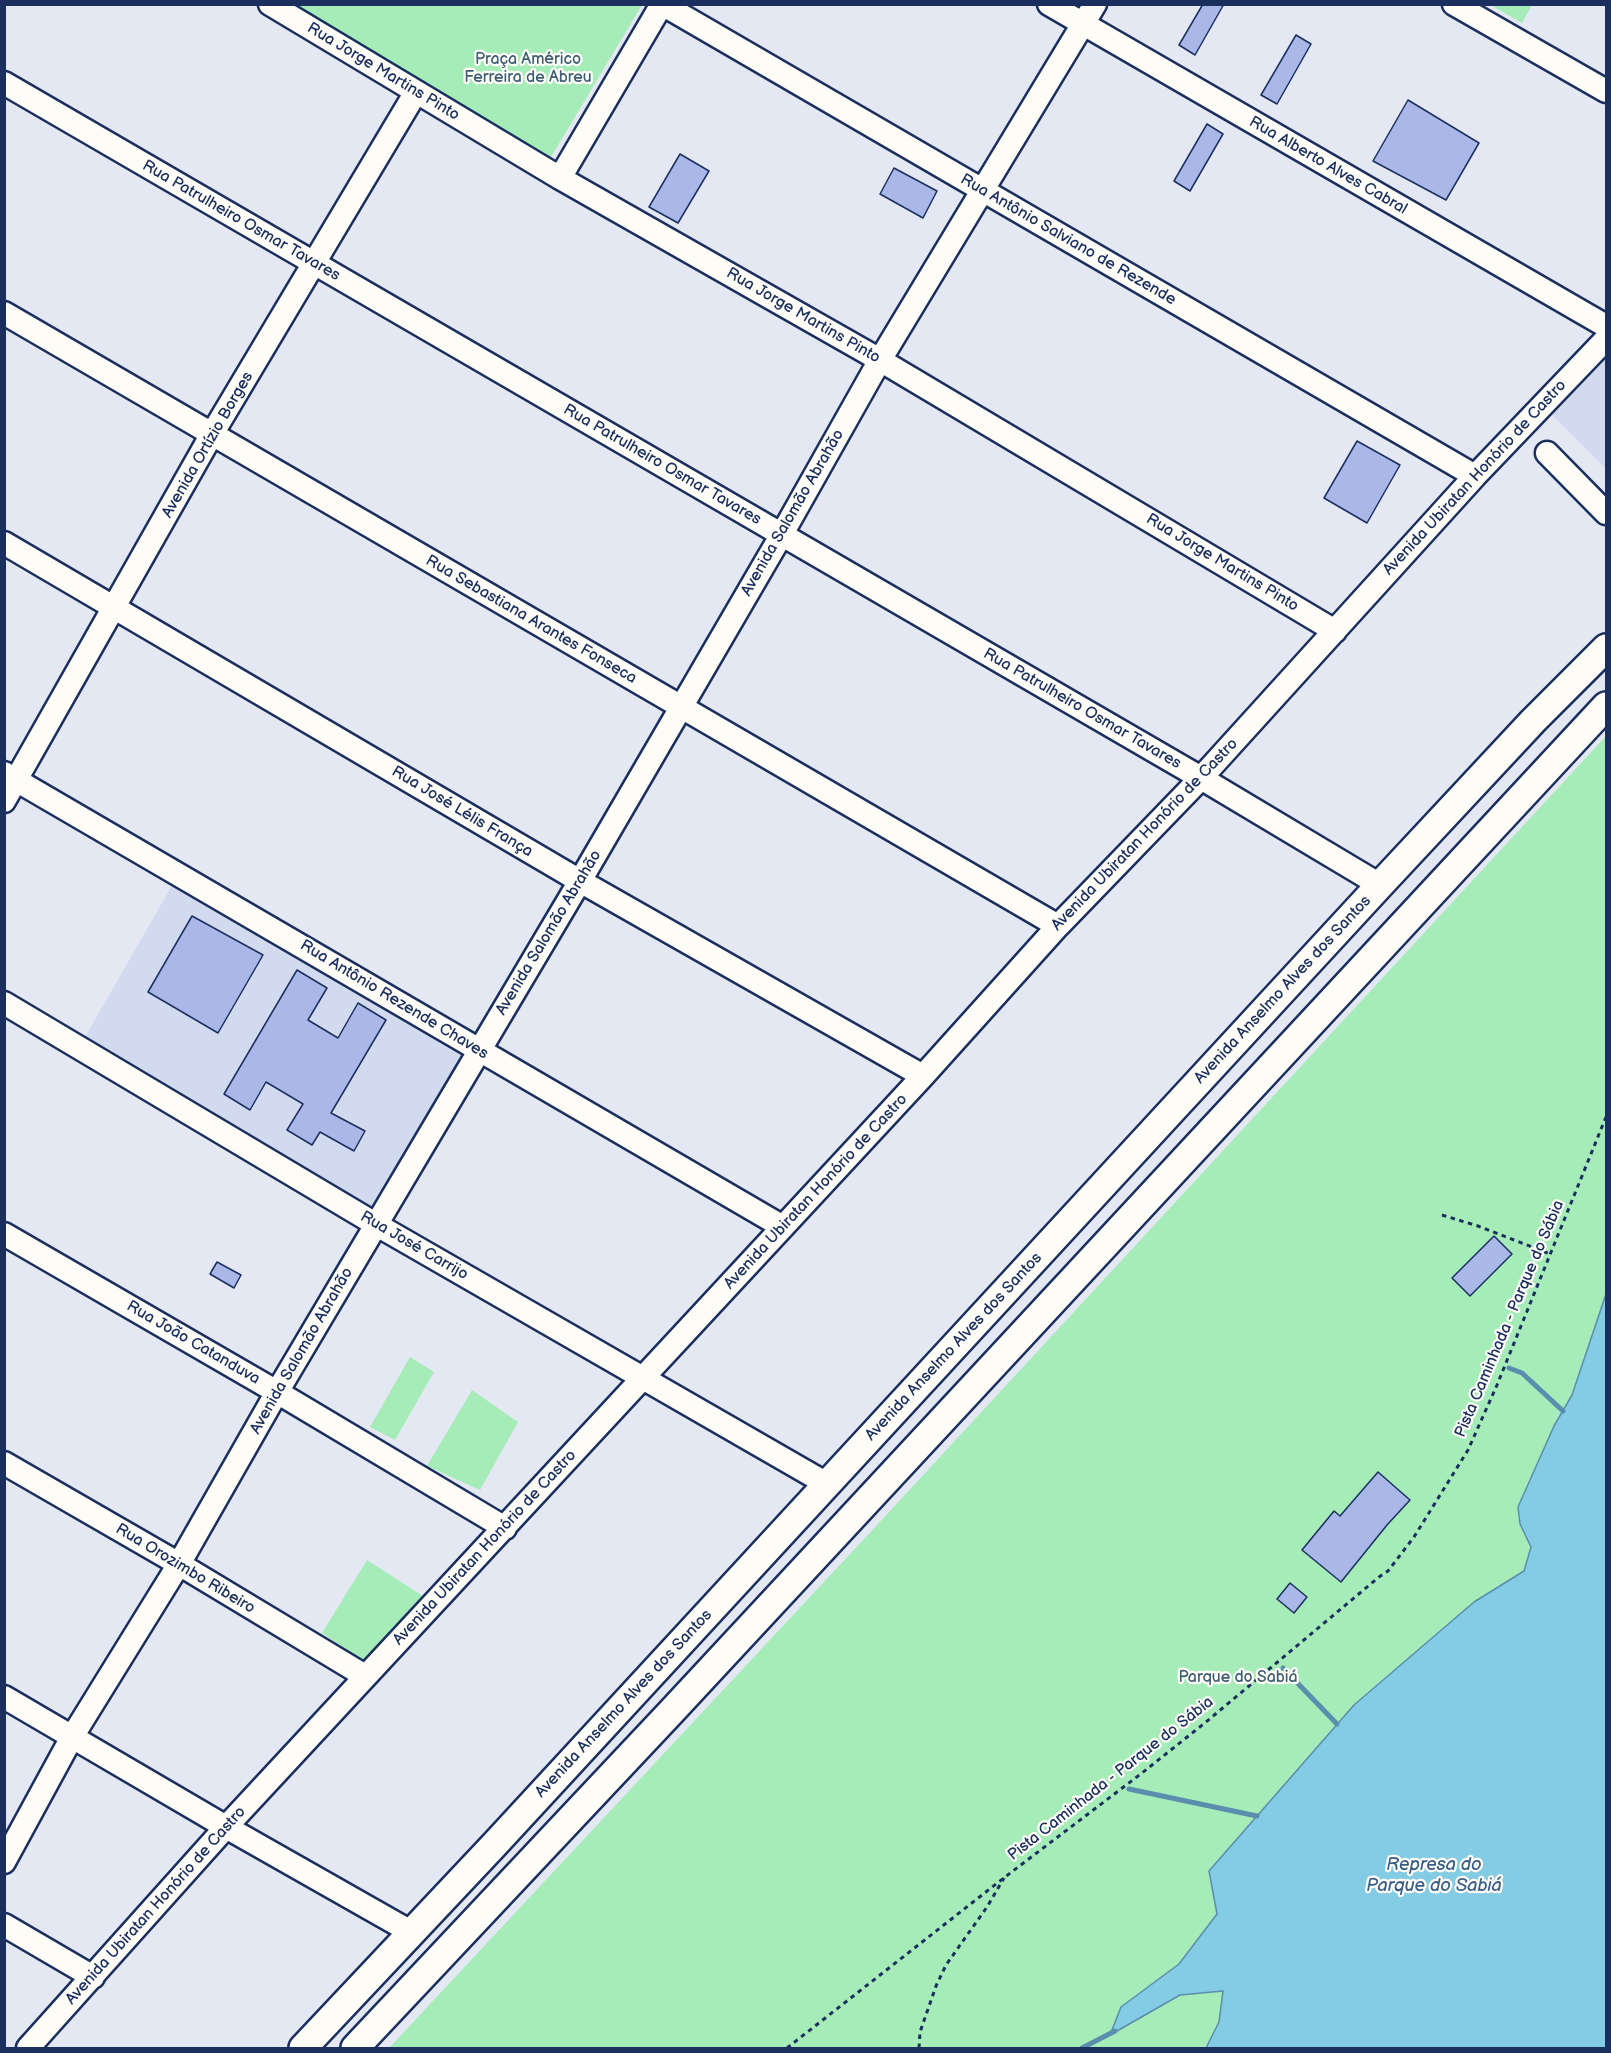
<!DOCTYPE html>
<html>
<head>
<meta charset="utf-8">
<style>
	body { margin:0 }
	#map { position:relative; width:1611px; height:2053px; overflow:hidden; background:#e4e8f2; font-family:"Balsamiq Sans",sans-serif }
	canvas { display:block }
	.frame { position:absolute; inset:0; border:6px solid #1b2f5e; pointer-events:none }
</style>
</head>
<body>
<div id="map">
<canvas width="1611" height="2053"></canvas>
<div class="frame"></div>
</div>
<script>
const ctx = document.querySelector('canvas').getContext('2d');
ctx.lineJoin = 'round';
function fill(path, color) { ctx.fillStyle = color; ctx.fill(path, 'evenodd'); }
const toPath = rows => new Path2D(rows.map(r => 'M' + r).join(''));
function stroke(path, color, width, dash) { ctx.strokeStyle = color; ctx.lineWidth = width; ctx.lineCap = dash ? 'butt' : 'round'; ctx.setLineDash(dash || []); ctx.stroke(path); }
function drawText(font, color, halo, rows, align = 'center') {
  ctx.font = font + ' "Balsamiq Sans",sans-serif'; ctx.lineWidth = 4.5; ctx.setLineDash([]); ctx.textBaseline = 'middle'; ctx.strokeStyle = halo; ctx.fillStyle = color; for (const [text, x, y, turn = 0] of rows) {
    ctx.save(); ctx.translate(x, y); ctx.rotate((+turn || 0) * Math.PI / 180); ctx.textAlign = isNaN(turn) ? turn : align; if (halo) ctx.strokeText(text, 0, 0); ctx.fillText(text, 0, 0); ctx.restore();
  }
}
fill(toPath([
	[1606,355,1606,469,1551,414],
	[178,875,480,1052,380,1223,81,1044]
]), '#d2daef');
fill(toPath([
	[289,5,642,5,551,157],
	[1496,5,1496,4,1532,5,1522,23,1494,7],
	[1606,736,1606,2048,389,2048,878,1524],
	[410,1357,434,1372,395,1440,370,1427],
	[472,1390,518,1422,480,1490,427,1466],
	[367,1560,423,1596,365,1662,322,1633]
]), '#a6ecb8');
const water = toPath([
	[1606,1294,1606,2048,1206,2048,1219,2022,1223,1991,1180,1995,1110,2035,1121,2007,1179,1964,1217,1914,1209,1871,1354,1705,1474,1602,1524,1571,1531,1547,1520,1524,1518,1507,1554,1426,1572,1395,1606,1294]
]);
fill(water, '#84cce4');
stroke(water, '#5a8dae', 1.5);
stroke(toPath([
	[1509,1368,1522,1373,1563,1411],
	[1283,1668,1337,1724],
	[1129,1789,1257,1816],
	[1082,2048,1115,2031]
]), '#5a8dae', 5);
const building = toPath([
	[1203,4,1224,4,1195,55,1179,45,1203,4],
	[1296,35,1311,44,1277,104,1261,95,1296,35],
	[1408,100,1479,143,1446,200,1373,161,1408,100],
	[1207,124,1223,134,1190,191,1174,181,1207,124],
	[680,154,709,171,678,223,649,207,680,154],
	[894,168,937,191,923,218,880,194,894,168],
	[1357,441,1400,465,1367,523,1324,498,1357,441],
	[192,916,263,955,218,1033,148,992,192,916],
	[297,970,327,988,308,1020,338,1038,358,1003,386,1020,331,1113,365,1131,354,1151,320,1132,312,1145,287,1130,303,1104,266,1082,250,1110,224,1094,297,970],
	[1494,1236,1512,1254,1470,1296,1452,1278,1494,1236],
	[217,1262,241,1275,234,1288,210,1274,217,1262],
	[1378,1472,1410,1500,1387,1525,1341,1582,1302,1550,1334,1511,1340,1516,1378,1472],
	[1290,1583,1307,1597,1294,1613,1277,1599,1290,1583]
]);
fill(building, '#a9b8e8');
stroke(building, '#1b2f5e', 1.5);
const minor = toPath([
	[270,4,560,178,880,360,1335,631],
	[662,4,1475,476],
	[1049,4,1606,326],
	[1454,4,1606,91],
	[4,83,1201,778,1380,885],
	[560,178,662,4],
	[4,313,1058,926],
	[1547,453,1606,513],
	[4,543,580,881,923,1076],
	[4,773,783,1227],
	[4,801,212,434,416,92],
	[4,1003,377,1225,827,1484],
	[4,1234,277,1392,505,1528],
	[4,1463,179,1564,365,1676],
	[4,1697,226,1827,411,1932],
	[4,1862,72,1737,179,1564,277,1392,580,881,782,534,880,360,1095,4],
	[4,1925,93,1977],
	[28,2048,226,1827,923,1076,1058,926,1201,778,1475,476,1606,339]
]);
const major = toPath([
	[303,2048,495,1844,1380,885,1533,721,1606,648],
	[355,2048,672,1711,1606,706]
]);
stroke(minor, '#1b2f5e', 27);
stroke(major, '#1b2f5e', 32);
stroke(toPath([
	[1442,1215,1478,1226,1550,1254],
	[787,2048,1005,1877,1142,1773,1206,1722,1379,1577,1388,1571,1414,1537,1468,1450,1497,1385,1606,1117],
	[919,2048,920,2032,936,1986,946,1965,987,1907,1004,1878]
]), '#1b2f5e', 3, [4.5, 4.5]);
stroke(minor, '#fdfcf7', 22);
stroke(major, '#fdfcf7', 27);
drawText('16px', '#3e5e74', '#fdfcf7', [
	["Praça Américo",528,60],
	["Ferreira de Abreu",528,78],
	["Parque do Sabiá",1238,1678]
]);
drawText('16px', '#1b2f5e', '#fdfcf7', [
	["Rua Jorge Martins Pinto",383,72,31],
	["Rua Alberto Alves Cabral",1328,166,30],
	["Rua Patrulheiro Osmar Tavares",241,221,30],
	["Rua Antônio Salviano de Rezende",1068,240,30],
	["Rua Jorge Martins Pinto",803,316,30],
	["Avenida Ortízio Borges",208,445,-60],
	["Rua Patrulheiro Osmar Tavares",662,465,30],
	["Avenida Ubiratan Honório de Castro",1475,478,-47],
	["Avenida Salomão Abrahão",793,513,-60],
	["Rua Jorge Martins Pinto",1222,563,31],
	["Rua Sebastiana Arantes Fonseca",531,620,30],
	["Rua Patrulheiro Osmar Tavares",1082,709,30],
	["Rua José Lélis França",462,812,31],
	["Avenida Ubiratan Honório de Castro",1145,835,-46],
	["Avenida Salomão Abrahão",549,933,-59],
	["Avenida Anselmo Alves dos Santos",1283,990,-47],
	["Rua Antônio Rezende Chaves",394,1000,31],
	["Avenida Ubiratan Honório de Castro",816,1192,-47],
	["Rua José Carrijo",414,1246,30],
	["Pista Caminhada - Parque do Sábia",1510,1319,-67],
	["Rua João Catanduva",193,1343,30],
	["Avenida Anselmo Alves dos Santos",954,1347,-47],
	["Avenida Salomão Abrahão",302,1351,-60],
	["Avenida Ubiratan Honório de Castro",485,1548,-47],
	["Rua Orozimbo Ribeiro",185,1569,31],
	["Avenida Anselmo Alves dos Santos",624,1704,-47],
	["Pista Caminhada - Parque do Sábia",1111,1779,-38],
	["Avenida Ubiratan Honório de Castro",156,1906,-48]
]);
drawText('italic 18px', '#3a5e86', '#fdfcf7', [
	["Represa do",1434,1865],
	["Parque do Sabiá",1434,1886]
]);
</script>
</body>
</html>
